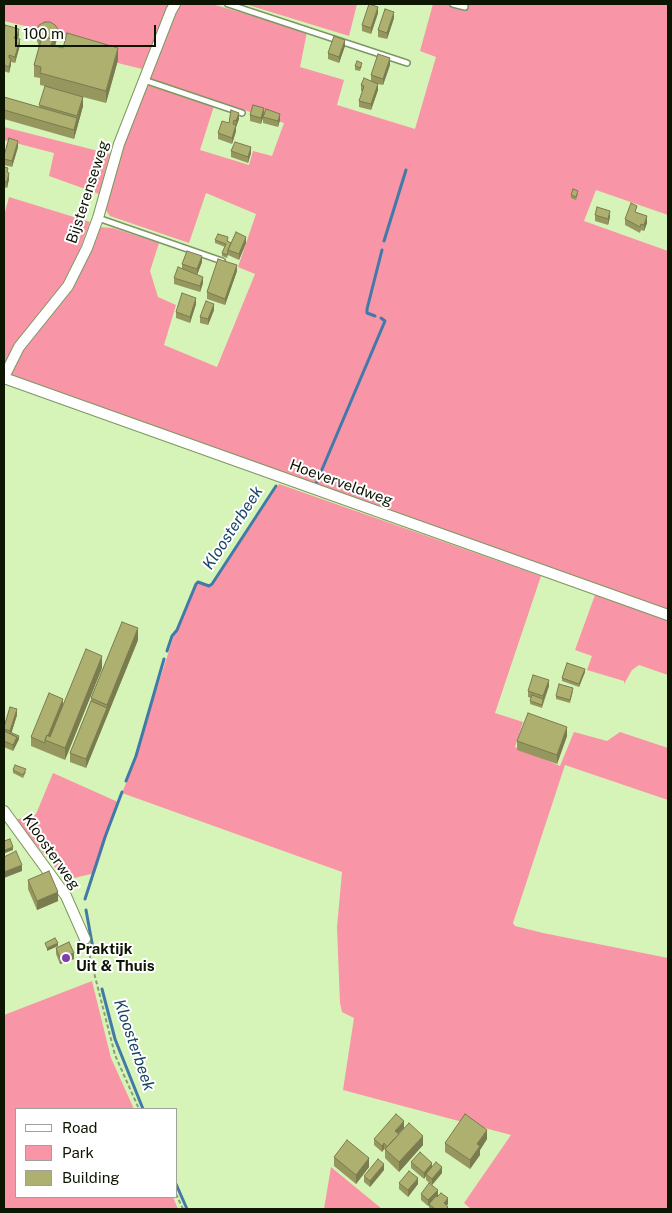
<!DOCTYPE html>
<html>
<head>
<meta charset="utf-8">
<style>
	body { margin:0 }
	#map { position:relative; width:672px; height:1213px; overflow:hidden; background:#d6f4b7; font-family:"Public Sans",sans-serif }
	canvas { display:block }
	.frame { position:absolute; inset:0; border:5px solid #0d1602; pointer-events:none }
	.legend { position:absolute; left:15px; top:1108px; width:162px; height:90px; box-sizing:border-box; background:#fff; border:1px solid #9ea29a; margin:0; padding:6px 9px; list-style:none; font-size:15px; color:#0d1602 }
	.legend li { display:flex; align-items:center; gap:10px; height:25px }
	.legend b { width:25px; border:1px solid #9ea29a }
	.scale { position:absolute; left:15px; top:25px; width:141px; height:22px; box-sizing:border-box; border:2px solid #0d1602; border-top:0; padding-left:6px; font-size:15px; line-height:18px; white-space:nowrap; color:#0d1602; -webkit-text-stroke:4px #fff; paint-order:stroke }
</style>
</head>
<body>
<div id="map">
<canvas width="672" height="1213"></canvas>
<div class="frame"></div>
<ul class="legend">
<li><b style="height:6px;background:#fff"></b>Road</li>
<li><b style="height:14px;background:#f895a6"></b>Park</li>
<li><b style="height:14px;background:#aeb06f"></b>Building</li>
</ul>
<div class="scale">100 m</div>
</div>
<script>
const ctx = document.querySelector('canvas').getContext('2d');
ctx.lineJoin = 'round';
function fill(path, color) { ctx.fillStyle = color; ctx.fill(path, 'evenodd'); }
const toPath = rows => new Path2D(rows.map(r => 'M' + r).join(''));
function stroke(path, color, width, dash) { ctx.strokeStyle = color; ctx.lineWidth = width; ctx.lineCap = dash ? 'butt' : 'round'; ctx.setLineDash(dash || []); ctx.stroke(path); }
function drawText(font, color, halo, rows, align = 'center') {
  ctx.font = font + ' "Public Sans",sans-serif'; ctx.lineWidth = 4; ctx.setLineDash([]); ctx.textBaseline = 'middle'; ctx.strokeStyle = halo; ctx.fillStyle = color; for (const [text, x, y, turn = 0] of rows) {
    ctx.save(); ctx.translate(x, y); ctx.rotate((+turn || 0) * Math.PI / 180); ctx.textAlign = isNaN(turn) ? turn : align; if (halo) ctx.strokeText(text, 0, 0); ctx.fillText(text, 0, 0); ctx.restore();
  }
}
fill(toPath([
	[4,4,170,4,158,29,142,69,65,50,68,36,4,21],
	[180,4,212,4,307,32,300,67,344,80,337,105,415,129,436,57,420,51,433,4,668,4,668,215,596,190,584,221,668,251,668,611,11,377,10,372,20,355,38,329,66,296,79,274,99,227,113,228,159,243,150,271,158,297,176,305,164,345,217,367,255,274,238,267,256,214,206,193,189,243,110,216,105,209,127,136,147,85,214,106,200,150,249,165,253,151,272,156,284,123,149,79],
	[245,4,357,4,349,36],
	[4,127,110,154,99,194,49,176,54,153,4,140],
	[9,197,90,222,80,249,62,285,28,328,4,364,4,216],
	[279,484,541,576,495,713,523,722,515,747,560,766,574,732,607,741,620,732,668,748,668,800,565,765,513,923,515,926,543,933,668,958,668,1209,471,1209,464,1203,511,1135,343,1090,354,1018,342,1012,340,1003,337,927,342,872,122,793,129,776,175,632,178,630,197,583,211,586],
	[595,595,668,620,668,675,639,665,632,670,624,684,624,681,587,670,592,656,575,650],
	[53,773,118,802,95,873,66,880,15,820,36,814],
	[92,981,111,1058,134,1109,16,1109,16,1197,173,1197,178,1209,4,1209,4,1015],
	[331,1167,337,1172,382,1209,324,1209]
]), '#f895a6');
stroke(toPath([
	[384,241,406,170],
	[375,316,367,313,367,309,382,250],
	[315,486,385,321,381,318],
	[167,651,172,636,177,630,196,584,198,582,209,586,212,584,276,486],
	[126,781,136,756,164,659],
	[85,899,105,837,122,792],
	[86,910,94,954],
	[102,989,115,1039,143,1109],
	[176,1184,187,1209]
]), '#417aa9', 3);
const service = toPath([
	[228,4,407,63],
	[453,4,465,7],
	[144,80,242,113],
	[98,218,222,261]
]);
const minor = toPath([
	[4,377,19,347,68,286,87,248,98,218,119,144,171,11,175,4],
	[4,378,668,615],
	[4,811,66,896,85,939]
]);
stroke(service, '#7c975f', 8);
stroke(minor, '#7c975f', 12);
stroke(toPath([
	[88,949,115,1055,139,1109],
	[176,1194,183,1209]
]), '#8aa073', 2, [4, 2.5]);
stroke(service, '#fff', 5);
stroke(minor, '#fff', 10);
fill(toPath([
	[378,13,371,34,362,31,362,25],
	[394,18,387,39,378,37,378,30],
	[37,29,58,35,55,46,118,60,106,103,83,97,83,106,74,139,4,119,4,97,39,107,45,86,40,85,40,78,34,77,34,65,39,46,37,41],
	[4,35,19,35,18,39,20,45,15,63,11,62,9,73,4,71],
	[345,46,339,63,328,59,328,53],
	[390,65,383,85,378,84,378,90,371,110,359,107,359,101,363,91,361,91,361,85,371,81,371,75],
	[355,66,362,66,360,71,355,70],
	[231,110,239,119,236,127,236,131,232,144,218,139,218,133,229,123],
	[264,113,280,120,278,127,263,123,263,118,261,124,250,121,250,115],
	[18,147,12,167,4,165,4,156],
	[231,151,251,153,248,163,231,157],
	[4,167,8,173,9,179,7,188,4,187],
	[578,194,576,200,571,198,571,195],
	[637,212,637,213,647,223,644,231,641,230,640,233,625,225,625,219],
	[595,215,610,217,608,225,595,221],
	[215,240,228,240,228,241,231,243,246,243,239,260,228,255,227,258,222,256,222,253,225,247,215,243],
	[202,262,197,275,203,283,200,292,174,284,174,278,182,269,182,264],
	[237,271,225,305,207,299,207,292],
	[196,304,190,323,176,318,176,312],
	[214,310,208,325,200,323,200,317],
	[138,640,86,768,70,762,70,753,91,701,91,698],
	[102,668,65,760,31,746,31,737],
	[585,672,579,687,562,681,562,678],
	[549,686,542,708,530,704,531,698,528,697,528,691],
	[573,691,570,703,556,699,556,696],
	[17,715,11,734,19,739,13,751,4,747,4,727],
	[567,736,557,764,517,750,517,741],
	[13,770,26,772,23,778,13,773],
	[28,880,58,901,37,910,28,889],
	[56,948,74,959,60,964,56,954],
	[404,1128,398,1134,423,1145,399,1172,385,1158,385,1150,384,1149,382,1152,374,1145,374,1139],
	[487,1139,480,1150,480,1155,470,1169,445,1152,445,1143],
	[334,1157,369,1167,356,1184,334,1166],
	[411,1162,432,1167,442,1173,432,1185,426,1180,426,1176,424,1179,411,1168],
	[384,1170,370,1187,364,1182,364,1176],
	[399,1183,418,1184,408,1197,399,1189],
	[421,1194,438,1196,448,1204,447,1205,448,1209,429,1209,429,1205,428,1206,421,1200]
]), '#96975f');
fill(toPath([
	[378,7,378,13,371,34,371,28],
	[394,12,394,18,387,39,387,33],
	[19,29,19,35,17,42,17,36],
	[58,29,58,35,55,46,50,49],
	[20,39,20,45,15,63,15,57],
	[345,40,345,46,339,63,339,57],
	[118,48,118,60,106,103,106,91],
	[390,58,390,65,383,85,383,79],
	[11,59,11,65,9,73,9,67],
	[378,84,378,90,371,110,371,104],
	[83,97,83,106,74,139,74,130],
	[264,108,264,114,261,124,261,118],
	[239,113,239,119,236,127,236,131,232,144,232,138,236,126,236,121],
	[280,114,280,120,278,127,278,121],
	[18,141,18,147,12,167,12,161],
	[251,147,251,153,248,163,248,157],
	[9,173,9,179,7,188,7,182],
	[610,211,610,217,608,225,608,219],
	[647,216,647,223,644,231,644,225],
	[246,237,246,243,239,260,239,254],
	[202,256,202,262,197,275,197,269],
	[237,265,237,271,225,305,225,299],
	[203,277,203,283,200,292,200,286],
	[196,298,196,304,190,323,190,317],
	[214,304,214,310,208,325,208,319],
	[138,628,138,640,86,768,86,759,107,708,107,705],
	[102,656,102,668,65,760,65,748],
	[585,669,585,672,579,687,579,684],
	[549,680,549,686,543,702,543,696],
	[63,699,63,708,49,742,46,740],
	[17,709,17,715,10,737,10,731],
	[567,727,567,736,557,764,557,755],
	[19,736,19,739,13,751,13,745,17,737],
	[13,847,13,850,5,853,5,850],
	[22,865,22,871,4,878,4,872],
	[58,892,58,901,37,910,37,901],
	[58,943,58,946,47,951,47,948],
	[74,953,74,959,60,964,60,958],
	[404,1121,404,1128,395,1137,395,1131],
	[487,1130,487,1139,480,1150,480,1155,470,1169,470,1160,477,1144],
	[423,1136,423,1145,399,1172,399,1162],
	[384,1143,384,1149,382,1152,382,1146],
	[369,1158,369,1167,356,1184,356,1175],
	[432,1163,432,1169,426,1174,426,1176,424,1179,424,1173],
	[384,1164,384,1170,370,1187,370,1181],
	[442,1167,442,1173,432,1185,432,1179],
	[418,1178,418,1184,408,1197,408,1190],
	[438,1190,438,1196,428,1206,428,1200],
	[448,1198,448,1204,444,1209,444,1203]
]), '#7a7b4e');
const building = toPath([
	[369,4,378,7,371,28,362,25,369,4],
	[385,9,394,12,387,33,378,30,385,9],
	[45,22,50,22,55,25,58,29,55,40,53,41,53,39,42,37,41,40,39,40,37,35,37,29,39,25,45,22],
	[5,25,19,29,17,36,15,36,14,38,20,39,15,57,9,55,9,58,11,59,9,67,4,65,4,35,5,25],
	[67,33,118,48,106,91,40,73,41,67,34,65,42,37,53,39,51,45,63,48,67,33],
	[334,36,345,40,339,57,328,53,334,36],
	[378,54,390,58,383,79,371,75,378,54],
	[357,61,362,63,360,68,355,66,357,61],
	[364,78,378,84,371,104,359,101,364,86,361,85,364,78],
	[45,86,83,97,77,116,39,105,45,86],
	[4,97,77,118,74,130,4,110,4,97],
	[253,105,264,108,261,118,250,115,253,105],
	[266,109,280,114,278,121,263,117,266,109],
	[231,110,239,113,236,121,234,120,233,124,236,125,232,138,218,133,222,121,229,123,231,110],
	[9,138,18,141,12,161,4,159,4,156,9,138],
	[235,142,251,147,248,157,231,151,235,142],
	[4,167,8,168,7,172,9,173,7,182,4,181,4,167],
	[573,189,578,191,576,197,571,195,573,189],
	[631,203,637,206,635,212,647,216,644,225,641,224,640,227,625,219,631,203],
	[597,207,610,211,608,219,595,215,597,207],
	[236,232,246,237,239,254,228,250,236,232],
	[218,234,228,237,227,241,231,243,228,250,227,255,222,253,226,244,215,240,218,234],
	[187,251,202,256,197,269,182,264,187,251],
	[218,259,237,265,225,299,207,292,218,259],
	[178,267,203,277,200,286,174,278,178,267],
	[182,293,196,298,190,317,176,312,182,293],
	[206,301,214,304,208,319,200,317,206,301],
	[122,622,138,628,107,705,91,698,122,622],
	[86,649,102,656,65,748,45,740,47,735,50,737,86,649],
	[567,663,585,669,579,684,562,678,567,663],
	[533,675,549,680,543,696,528,691,533,675],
	[559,684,573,688,570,700,556,696,559,684],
	[49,693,63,699,48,736,47,735,45,740,45,743,31,737,49,693],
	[532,695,543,699,542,705,530,701,532,695],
	[91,701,107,708,86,759,70,753,91,701],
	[10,707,17,709,10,731,4,729,4,727,10,707],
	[528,713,567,727,557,755,517,741,528,713],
	[4,731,17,737,13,745,4,741,4,731],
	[12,733,19,736,17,740,17,737,12,735,12,733],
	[15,765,26,769,23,775,13,770,15,765],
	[10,839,13,847,5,850,4,848,4,841,10,839],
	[16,851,22,865,4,872,4,857,16,851],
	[49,871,58,892,37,901,28,880,49,871],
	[55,938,58,943,47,948,45,943,55,938],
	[69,942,74,953,60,958,56,948,69,942],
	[396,1114,404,1121,395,1131,399,1134,387,1147,384,1143,382,1146,374,1139,396,1114],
	[465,1114,487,1130,477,1144,480,1146,470,1160,445,1143,465,1114],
	[409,1123,423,1136,399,1162,385,1149,409,1123],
	[347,1140,369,1158,356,1175,334,1157,347,1140],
	[420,1152,432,1163,424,1173,411,1162,420,1152],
	[378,1159,384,1164,370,1181,364,1176,378,1159],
	[436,1162,442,1167,432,1179,426,1174,436,1162],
	[409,1171,418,1178,408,1190,399,1183,409,1171],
	[429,1183,438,1190,428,1200,421,1194,429,1183],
	[441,1193,448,1198,444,1203,448,1207,446,1209,435,1209,429,1204,436,1196,437,1197,441,1193]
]);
fill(building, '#aeb06f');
stroke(building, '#7a7b4e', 1);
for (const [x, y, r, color] of [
	[66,958,5,"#813bae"]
]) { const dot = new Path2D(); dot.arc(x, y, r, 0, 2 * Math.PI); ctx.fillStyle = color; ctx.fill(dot); stroke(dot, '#fff', 2); }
drawText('15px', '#0d1602', '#fff', [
	["Bijsterenseweg",88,192,-72],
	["Hoeverveldweg",341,483,20],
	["Kloosterweg",51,852,55]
]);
drawText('bold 15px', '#0d1602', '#fff', [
	["Praktijk",76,949],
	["Uit & Thuis",76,966]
], 'left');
drawText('italic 16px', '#1a4368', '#fff', [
	["Kloosterbeek",233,528,-57],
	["Kloosterbeek",134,1045,71]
]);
</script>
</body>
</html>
